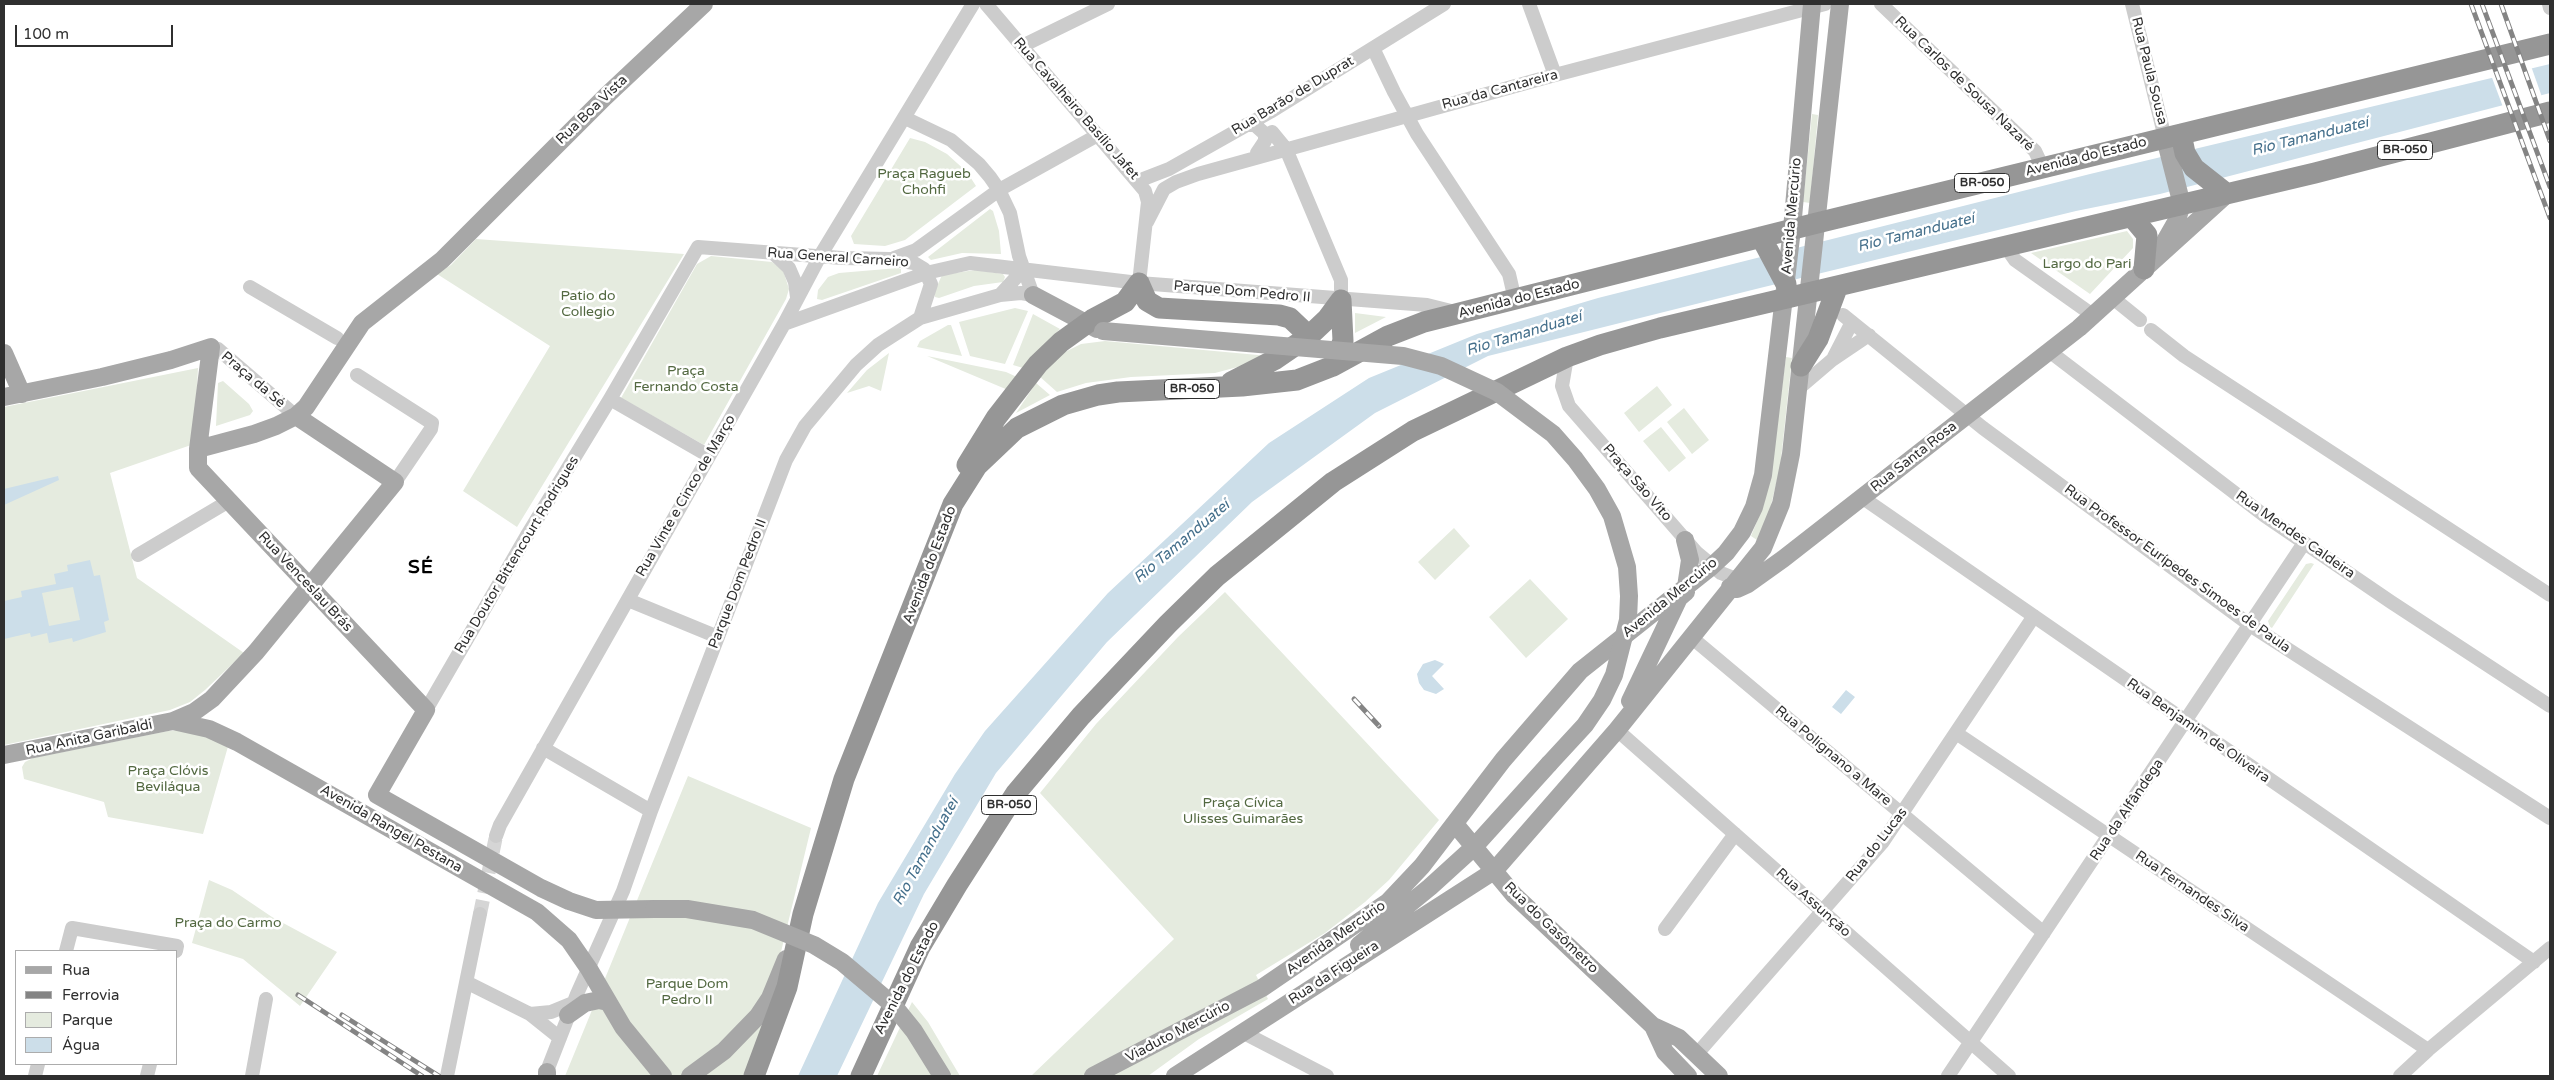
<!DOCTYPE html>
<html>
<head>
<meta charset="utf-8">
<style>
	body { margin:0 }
	#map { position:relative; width:2554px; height:1080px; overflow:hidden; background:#fff; font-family:"Varela Round",sans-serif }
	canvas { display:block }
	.frame { position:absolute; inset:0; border:5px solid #2f2f2f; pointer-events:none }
	.legend { position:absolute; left:15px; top:950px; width:162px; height:115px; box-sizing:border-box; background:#fff; border:1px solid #acacac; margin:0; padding:6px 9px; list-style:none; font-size:15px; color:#2f2f2f }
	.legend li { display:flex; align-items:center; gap:10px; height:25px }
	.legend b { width:25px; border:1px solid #acacac }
	.scale { position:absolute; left:15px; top:25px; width:158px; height:22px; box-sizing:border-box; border:2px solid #2f2f2f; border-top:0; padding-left:6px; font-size:15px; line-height:18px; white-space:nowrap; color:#2f2f2f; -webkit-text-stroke:4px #fff; paint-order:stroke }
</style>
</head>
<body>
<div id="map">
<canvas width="2554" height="1080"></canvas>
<div class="frame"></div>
<ul class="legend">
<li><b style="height:6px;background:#a7a7a7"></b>Rua</li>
<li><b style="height:6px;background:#848484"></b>Ferrovia</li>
<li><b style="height:14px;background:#e5ebdf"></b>Parque</li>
<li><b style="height:14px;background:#ccdee9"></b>Água</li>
</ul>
<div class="scale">100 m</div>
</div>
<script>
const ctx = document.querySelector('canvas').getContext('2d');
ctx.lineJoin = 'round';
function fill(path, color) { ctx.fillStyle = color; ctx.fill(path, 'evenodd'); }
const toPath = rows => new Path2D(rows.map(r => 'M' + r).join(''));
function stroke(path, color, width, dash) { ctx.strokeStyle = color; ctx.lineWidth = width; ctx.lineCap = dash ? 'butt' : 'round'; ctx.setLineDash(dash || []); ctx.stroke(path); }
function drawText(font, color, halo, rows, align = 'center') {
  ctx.font = font + ' "Varela Round",sans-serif'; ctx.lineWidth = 5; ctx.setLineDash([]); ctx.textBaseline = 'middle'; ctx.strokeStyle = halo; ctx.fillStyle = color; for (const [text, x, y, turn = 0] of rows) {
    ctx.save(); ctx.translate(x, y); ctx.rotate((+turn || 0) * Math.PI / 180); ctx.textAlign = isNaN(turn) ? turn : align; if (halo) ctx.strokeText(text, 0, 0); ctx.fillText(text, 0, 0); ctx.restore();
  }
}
fill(toPath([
	[1812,114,1818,115,1810,203,1803,202],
	[910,138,925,142,947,154,967,172,976,186,905,240,885,246,854,244,851,236],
	[990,209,993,211,999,231,1001,254,962,253,931,260,928,257],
	[2127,231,2133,239,2133,248,2090,294,2031,253],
	[476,239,684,254,517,527,463,491,550,346,437,274,451,265],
	[711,256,772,262,783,270,789,289,786,299,704,445,621,398,697,264],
	[898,268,901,269,901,273,822,300,817,299,818,290,828,277,839,273],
	[975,270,1003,274,1005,277,1003,282,974,286,939,298,935,297,934,293,942,275],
	[1015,308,1028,311,1005,364,970,356,959,322],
	[1355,313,1386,317,1355,333],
	[1033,314,1060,329,1023,368,1013,365],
	[948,325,951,325,962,356,917,347,920,341],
	[1105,341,1269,356,1245,365,1215,373,1131,377,1086,383,1057,392,1039,376,1059,355,1081,344],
	[889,353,881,391,869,386,847,393,867,370],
	[927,356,1006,372,1017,377,1008,390],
	[1786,357,1792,358,1780,468,1770,509,1757,540,1751,536,1763,507,1769,483],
	[198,368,194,444,110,473,137,578,244,653,205,690,190,702,170,710,4,745,4,407],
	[223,381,249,404,253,411,250,415,216,426,218,383],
	[1036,383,1050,395,1016,413],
	[1657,386,1672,405,1639,432,1624,413],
	[1684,408,1709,440,1692,454,1667,422],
	[1661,427,1686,458,1669,472,1643,441],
	[1454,528,1470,546,1435,580,1418,562],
	[2311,563,2314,564,2272,628,2270,627,2268,621,2306,564],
	[1530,579,1568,619,1526,658,1489,617],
	[1225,592,1439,820,1389,880,1365,902,1325,933,1256,975,1268,999,1199,1039,1148,1076,1031,1076,1174,939,1040,793,1096,724,1178,637],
	[187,729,229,743,203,834,108,817,104,802,24,779,22,767,25,762,33,758,168,731],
	[688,776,811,828,757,1051,743,1076,565,1076],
	[209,880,232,890,272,917,337,952,300,1006,243,959,192,943],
	[912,1002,928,1022,960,1076,877,1076]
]), '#e5ebdf');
fill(toPath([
	[2550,64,2550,93,2160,194,2076,211,1760,288,1488,356,1375,413,1252,502,1107,642,996,773,924,894,837,1076,798,1076,878,903,955,774,985,731,1108,593,1269,443,1369,378,1477,334,1598,298,2090,174],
	[58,476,59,480,4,505,4,489],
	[90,560,94,576,100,575,109,620,104,622,106,632,73,642,72,638,49,643,47,633,31,637,30,633,4,639,4,601,22,597,21,591,56,584,54,574,68,571,67,565],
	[73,587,80,620,49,626,42,593],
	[1435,660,1444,664,1432,676,1444,689,1436,694,1424,690,1419,683,1417,674,1423,664],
	[1846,690,1855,697,1841,714,1832,707]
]), '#ccdee9');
fill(toPath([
	[2531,66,2542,97,2503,107,2491,75]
]), '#fff');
stroke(toPath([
	[480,914,496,836]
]), '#d5d5d5', 14, [14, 7]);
stroke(toPath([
	[986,4,1145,191,1148,202,1139,283],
	[1529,4,1555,75],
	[1881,4,2035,151,2043,168],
	[2132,4,2165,138],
	[2549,4,2550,8],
	[1022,46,1108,4],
	[1373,48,1394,92,1417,134,1509,274,1515,300],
	[905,118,951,140,979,164,990,177,999,190,1010,213,1019,256,1033,295],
	[1246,125,1255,125,1265,134,1265,141,1257,153],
	[1272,132,1286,149,1341,280,1341,300],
	[1138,181,1169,169,1270,112,1444,4],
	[1147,222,1164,189,1176,182,1198,174,1555,75,1825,4],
	[2006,247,2015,260,2094,316],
	[774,254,789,268,795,282,797,297],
	[894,258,916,250,999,190,1098,135],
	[250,287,337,338],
	[1000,295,1023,270],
	[2114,299,2140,320],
	[1843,315,1983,428,2250,625,2550,818],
	[784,324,926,273,970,263,1139,283,1427,305,1455,312],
	[2151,330,2184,356,2550,595],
	[211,347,218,349,296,416],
	[2049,351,2265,516,2391,602,2550,706],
	[1567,357,1562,386,1569,406,1697,553,1721,573,1746,583],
	[1834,357,1852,322],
	[357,375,432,423,431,429,395,482],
	[1798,389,1832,360,1869,335],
	[610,399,709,456],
	[1863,498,2534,962],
	[138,555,229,501],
	[628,600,718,637],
	[1691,637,2044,933],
	[426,710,526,537,610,399,698,247,842,258,889,259,914,263,924,269,931,284,920,318],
	[1617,730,2009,1076],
	[1956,733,2428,1050],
	[543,748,651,811],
	[496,836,500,825,784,324,820,256,973,4],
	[1665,929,1735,834],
	[66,951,72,928,177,946,176,951],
	[468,983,530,1014,560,1038],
	[530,1014,551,1012,573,1003],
	[1242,1032,1327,1076],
	[1696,1055,1882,843,2034,616],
	[35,1076,38,1064],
	[147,1076,150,1064],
	[252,1076,266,999],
	[447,1076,480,914],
	[545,1076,577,994,623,891,651,811,786,460,805,426,856,365,878,345,920,318,1000,295,1021,293,1033,295],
	[1948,1076,2304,543],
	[2400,1076,2428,1050,2550,948]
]), '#ccc', 14);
stroke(toPath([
	[2164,243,2176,222,2182,205,2165,138],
	[1033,295,1097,329],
	[4,353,22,394],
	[4,397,102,377,171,360,211,347,198,449,198,468,426,710,377,795],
	[198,449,254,434,276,426,296,416,306,407,362,323,442,260,605,97,704,4],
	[1685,540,1690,560,1686,587],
	[1730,587,1737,589,1748,584,1783,559,2079,328,2227,194],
	[1630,701,1679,598,1686,592],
	[173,721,209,729,237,742,537,912,569,940,589,969,623,1027,663,1076],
	[4,755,173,721,194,712,212,699,256,652,395,482,296,416],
	[377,795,541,888,569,901,596,910,654,909],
	[1455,824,1514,895,1653,1026,1679,1038,1719,1076],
	[1359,945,1430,887,1474,847,1549,764],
	[568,1015,585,1003,599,1000,608,1002],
	[1653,1026,1665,1052,1688,1076],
	[547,1072,547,1076],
	[690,1076,724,1051,758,1016,770,998,786,959],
	[1093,1076,1262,988,1388,902,1422,866,1503,760,1580,671,1711,567,1726,553,1742,532,1754,507,1763,475,1792,229,1812,4],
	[1175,1076,1494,871,1617,730,1763,548,1781,504,1791,454,1840,4]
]), '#a7a7a7', 18);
stroke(toPath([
	[2181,134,2185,153,2194,168,2227,194],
	[2132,217,2147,235,2144,269],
	[1761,237,1786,284],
	[1139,283,1147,301,1159,308,1279,315,1290,318,1309,336],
	[1333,366,1343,341,1341,300],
	[1801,366,1818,339,1837,288],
	[1231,382,1274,360,1309,336,1327,319,1341,300],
	[967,465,996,418,1038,364,1061,342,1093,319,1125,302,1139,283],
	[754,1076,787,987,803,914,844,779,953,504,977,466,1017,428,1063,405,1098,395,1118,392,1242,386,1297,380,1333,366,1388,336,1424,322,1817,223,2550,44],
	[861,1076,920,947,957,885,1016,793,1081,716,1168,624,1217,576,1333,482,1413,431,1567,357,1600,345,1660,328,2315,173,2550,112]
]), '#969696', 21);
const rail = toPath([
	[2471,4,2550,218],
	[2482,4,2550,187],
	[2501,4,2550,141],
	[1354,699,1379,726],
	[298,995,422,1076],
	[342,1015,439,1076]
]);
stroke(rail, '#848484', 5);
stroke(rail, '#fff', 3, [9]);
stroke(toPath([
	[1103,331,1403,356,1441,366,1497,392,1553,434,1575,459,1597,489,1612,516,1627,567,1629,596,1628,620,1614,675,1602,700,1585,725,1549,764],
	[654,909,687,909,753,920,814,945,842,962,893,1005,914,1031,942,1076]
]), '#a7a7a7', 18);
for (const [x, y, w] of [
	[2405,150,55],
	[1982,183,55],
	[1192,389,55],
	[1009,805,55]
]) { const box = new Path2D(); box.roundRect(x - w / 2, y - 9.5, w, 19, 4); ctx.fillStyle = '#fff'; ctx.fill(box); stroke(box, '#2f2f2f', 1); }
drawText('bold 12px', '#2f2f2f', null, [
	["BR-050",2405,150],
	["BR-050",1982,183],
	["BR-050",1192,389],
	["BR-050",1009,805]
]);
drawText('14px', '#2f2f2f', '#fff', [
	["Rua Paula Sousa",2149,71,76],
	["Rua Carlos de Sousa Nazaré",1964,84,44],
	["Rua da Cantareira",1500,90,-15],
	["Rua Barão de Duprat",1293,96,-31],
	["Rua Cavalheiro Basílio Jafet",1076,109,49],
	["Rua Boa Vista",592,110,-44],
	["Avenida do Estado",2086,157,-14],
	["Avenida Mercúrio",1792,216,-85],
	["Rua General Carneiro",838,258,4],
	["Parque Dom Pedro II",1242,292,5],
	["Avenida do Estado",1519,299,-14],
	["Praça da Sé",253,380,40],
	["Rua Santa Rosa",1914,457,-38],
	["Praça São Vito",1637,483,49],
	["Rua Vinte e Cinco de Março",686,496,-60],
	["Rua Mendes Caldeira",2295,535,35],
	["Rua Doutor Bittencourt Rodrigues",517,555,-59],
	["Avenida do Estado",930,565,-69],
	["Rua Professor Eurípedes Simoes de Paula",2177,569,36],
	["Rua Venceslau Brás",305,582,47],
	["Parque Dom Pedro II",738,584,-69],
	["Avenida Mercúrio",1670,598,-39],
	["Rua Benjamim de Oliveira",2198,731,35],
	["Rua Anita Garibaldi",89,738,-12],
	["Rua Polignano a Mare",1833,756,40],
	["Rua da Alfândega",2127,810,-56],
	["Avenida Rangel Pestana",391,829,30],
	["Rua do Lucas",1877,845,-52],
	["Rua Fernandes Silva",2192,892,34],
	["Rua Assunção",1813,903,42],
	["Rua do Gasômetro",1551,928,44],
	["Avenida Mercúrio",1336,938,-35],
	["Rua da Figueira",1334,973,-33],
	["Avenida do Estado",907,978,-63],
	["Viaduto Mercúrio",1178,1032,-28]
]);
drawText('14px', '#526840', '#fff', [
	["Praça Ragueb",924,174],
	["Chohfi",924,190],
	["Largo do Pari",2087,264],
	["Patio do",588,296],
	["Collegio",588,312],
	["Praça",686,371],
	["Fernando Costa",686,387],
	["Praça Clóvis",168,771],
	["Beviláqua",168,787],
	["Praça Cívica",1243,803],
	["Ulisses Guimarães",1243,819],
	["Praça do Carmo",228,923],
	["Parque Dom",687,984],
	["Pedro II",687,1000]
]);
drawText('italic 15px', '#446f8b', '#fff', [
	["Rio Tamanduateí",2310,137,-14],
	["Rio Tamanduateí",1916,233,-14],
	["Rio Tamanduateí",1524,334,-17],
	["Rio Tamanduateí",1182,542,-40],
	["Rio Tamanduateí",926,852,-61]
]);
ctx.letterSpacing = '1px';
drawText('bold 19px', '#000', '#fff', [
	["SÉ",421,568]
]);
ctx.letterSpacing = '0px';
</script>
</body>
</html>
